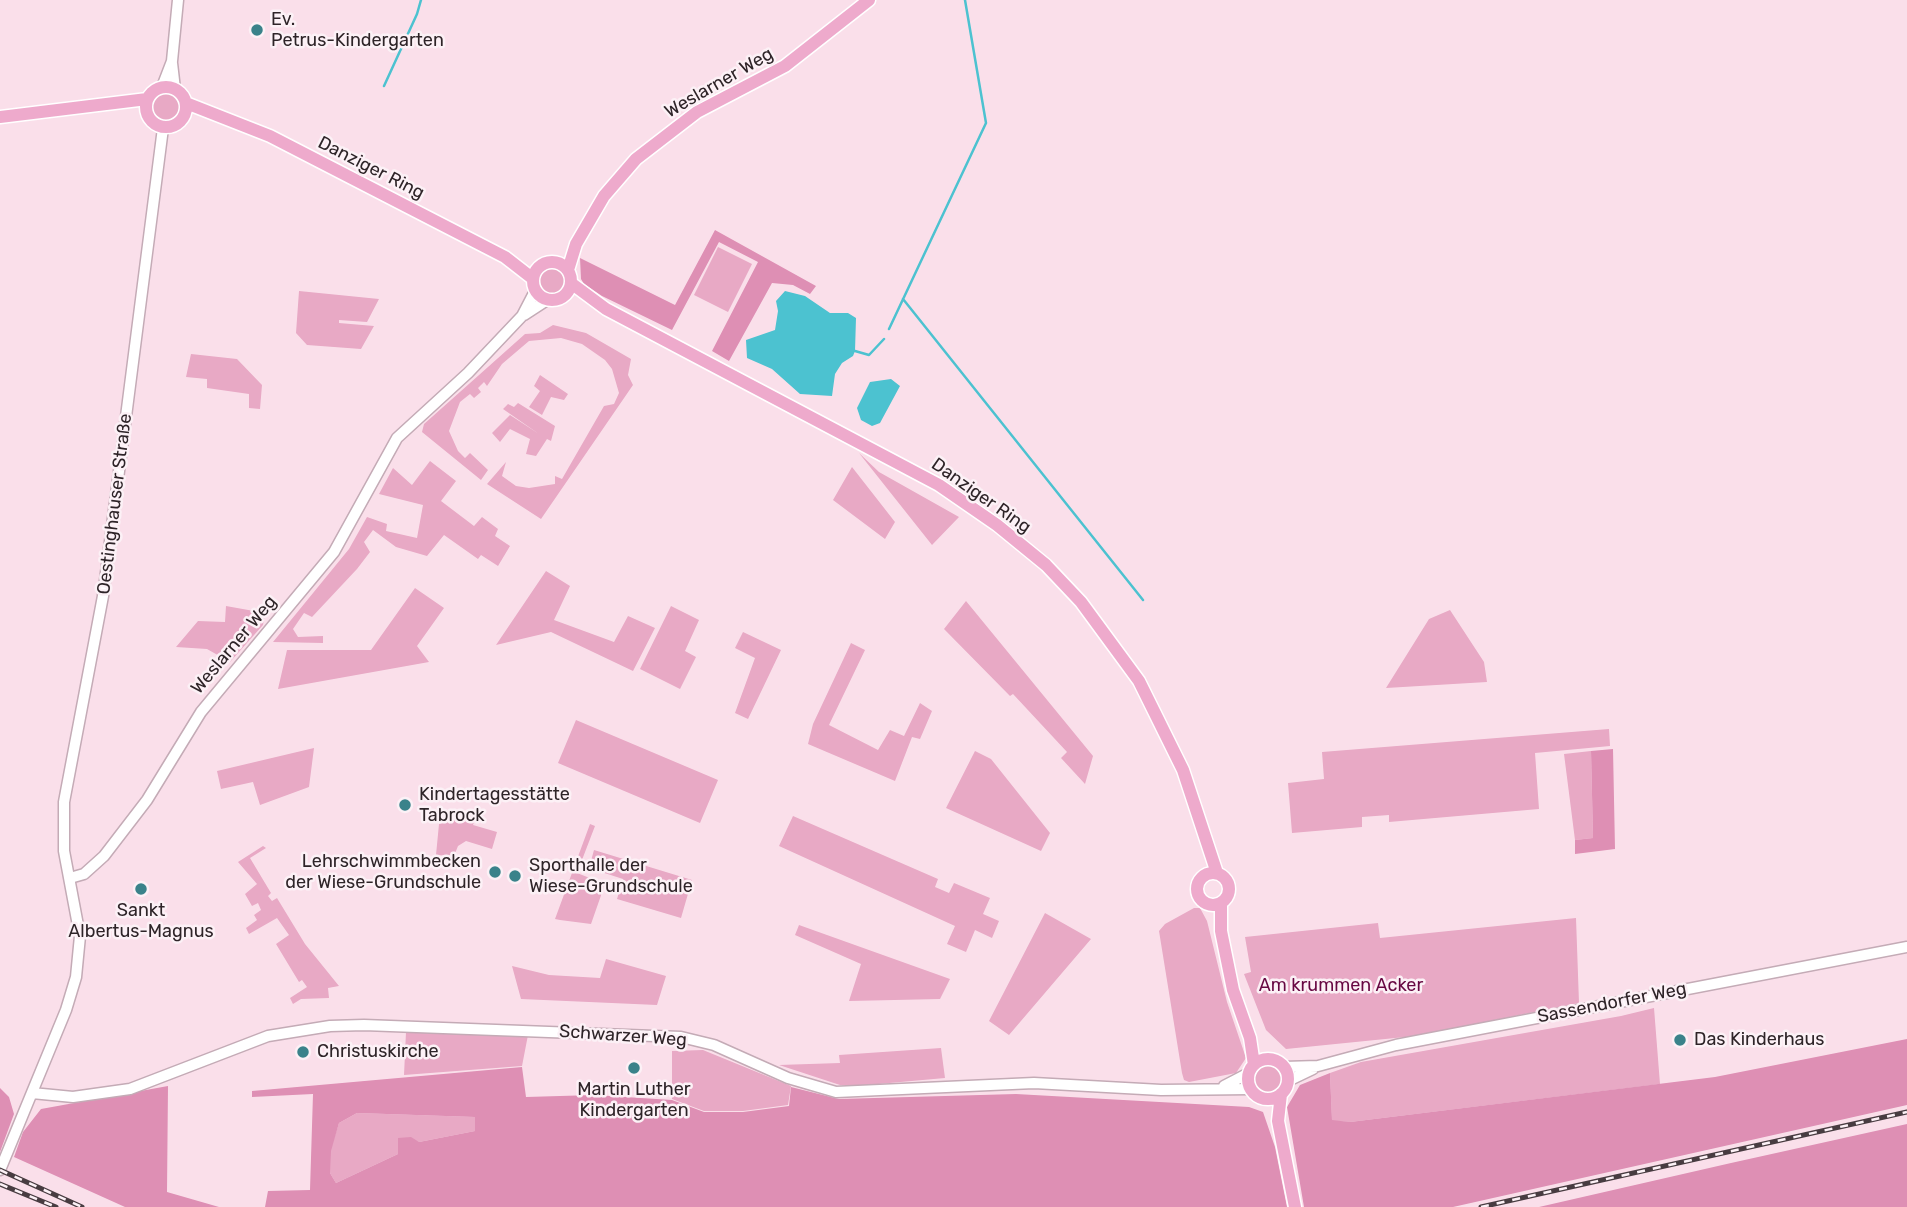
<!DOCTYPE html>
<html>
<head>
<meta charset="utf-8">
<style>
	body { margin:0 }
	canvas { display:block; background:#fadfea }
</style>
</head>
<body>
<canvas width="1907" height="1207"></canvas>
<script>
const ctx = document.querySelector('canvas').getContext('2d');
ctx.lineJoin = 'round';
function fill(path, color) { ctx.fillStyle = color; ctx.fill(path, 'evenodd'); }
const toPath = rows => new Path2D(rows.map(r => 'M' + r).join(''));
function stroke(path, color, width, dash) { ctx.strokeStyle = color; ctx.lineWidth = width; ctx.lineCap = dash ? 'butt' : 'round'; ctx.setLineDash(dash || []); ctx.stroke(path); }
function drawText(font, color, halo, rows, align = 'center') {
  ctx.font = font + ' Rubik,sans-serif'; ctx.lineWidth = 5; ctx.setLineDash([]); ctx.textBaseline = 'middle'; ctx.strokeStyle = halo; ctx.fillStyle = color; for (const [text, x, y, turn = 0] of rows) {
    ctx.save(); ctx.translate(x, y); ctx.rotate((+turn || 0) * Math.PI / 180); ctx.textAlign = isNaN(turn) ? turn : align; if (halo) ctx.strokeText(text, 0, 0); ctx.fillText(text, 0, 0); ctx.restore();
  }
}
fill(toPath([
	'150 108a16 16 0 1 1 32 0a16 16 0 1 1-32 0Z',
	[718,247,752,264,728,312,694,295],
	'536 280a16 16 0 1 1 32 0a16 16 0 1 1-32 0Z',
	[299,291,379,299,367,322,339,320,339,323,374,326,361,349,307,345,296,333],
	[553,325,586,333,631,359,628,375,633,385,541,519,487,484,506,462,502,476,516,486,529,488,555,484,555,476,562,479,604,406,614,404,619,393,612,369,605,360,582,344,561,338,529,341,502,364,487,386,484,382,478,388,481,392,474,398,470,394,460,402,449,431,458,451,465,458,470,453,488,470,481,480,422,432,424,424,433,416,525,334,540,333],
	[191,354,237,359,262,385,260,409,249,408,249,394,207,388,207,379,186,377],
	[540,375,568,394,564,400,551,397,542,415,529,407,540,391,534,386],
	[518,403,555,426,551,441,547,439,536,456,526,454,530,439,510,429,500,442,492,433,510,415,539,434,503,409,508,404,514,407],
	[859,453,879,472,959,517,932,545],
	[430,461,456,481,441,501,474,526,482,517,498,529,495,536,510,546,498,566,481,555,478,559,444,535,427,556,396,547,373,530,364,542,370,552,357,569,312,617,304,613,293,629,298,637,323,636,323,643,273,642,349,549,367,517,387,524,386,531,417,538,423,505,379,494,393,468,412,485],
	[852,467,895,522,885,539,833,500],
	[546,571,570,586,554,620,614,642,628,616,655,628,633,671,551,632,496,645],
	[415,588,444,608,417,646,429,662,278,689,287,650,371,650],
	[966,601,1093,756,1085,784,1061,758,1067,752,1013,694,1010,696,944,629],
	[226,606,265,613,263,625,230,662,207,649,176,647,198,621,225,622],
	[671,606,699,620,685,651,696,657,680,689,640,669],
	[1450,610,1484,662,1487,682,1386,688,1429,619],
	[743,632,781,650,748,719,735,713,755,658,735,648],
	[851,643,865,650,829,725,878,750,890,730,904,736,920,703,932,711,920,739,912,737,895,781,808,744,813,724],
	[576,720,718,780,700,823,558,763],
	[1609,729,1610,746,1535,753,1539,809,1389,822,1389,815,1362,817,1362,827,1292,833,1288,783,1324,779,1322,752],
	[314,748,309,787,260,805,253,782,221,789,217,771],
	[975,751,991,759,1050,833,1041,851,946,808],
	[1591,751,1593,838,1575,840,1564,754],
	[462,812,476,816,473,825,497,832,492,849,466,841,458,846,454,856,436,855,439,824,459,819],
	[793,816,938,879,935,887,949,893,954,883,990,898,983,914,999,921,992,938,975,930,966,952,947,944,955,926,779,846],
	[590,824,595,826,577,873,605,884,591,924,560,920,555,919],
	[263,846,266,848,250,858,271,893,268,896,272,901,277,898,305,944,339,986,328,988,329,998,301,999,293,1004,290,998,307,987,302,980,299,982,276,944,289,935,277,918,249,934,246,928,257,920,254,915,261,910,258,903,252,906,245,894,257,884,238,862],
	[594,850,692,880,681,918,617,899,623,879,589,868],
	[1194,908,1200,908,1207,921,1227,1002,1246,1058,1236,1073,1189,1082,1184,1080,1182,1073,1159,931,1165,924],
	[1045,913,1091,939,1009,1035,989,1021],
	[1576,918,1579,1003,1415,1036,1286,1049,1266,1030,1244,974,1251,972,1245,937,1378,923,1380,938],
	[799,925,950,979,940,999,849,1001,861,964,795,935],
	[606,959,666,976,657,1005,521,999,512,966,549,975,600,978],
	[1654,1008,1660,1084,1350,1122,1332,1121,1330,1073,1361,1062,1621,1016],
	[406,1032,528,1035,522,1066,404,1075],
	[941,1048,945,1078,856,1086,840,1085,779,1065,840,1063,839,1055],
	[703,1050,791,1086,788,1105,743,1111,704,1111,672,1099,672,1051],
	'1253 1079a16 16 0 1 1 32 0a16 16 0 1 1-32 0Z',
	[357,1113,476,1117,475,1131,419,1142,398,1138,398,1154,336,1183,330,1173,330,1151,339,1123]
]), '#e8a9c5');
fill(toPath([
	[715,230,816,286,810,294,793,285,772,283,729,361,712,351,758,262,719,242,672,330,602,296,584,284,581,279,580,258,675,305],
	[1613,749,1615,849,1575,854,1575,840,1593,838,1591,751],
	[1907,1039,1907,1105,1453,1207,1304,1207,1287,1107,1300,1085,1330,1073,1332,1120,1350,1122,1715,1077],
	[522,1067,526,1097,594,1095,672,1100,704,1112,743,1112,789,1106,791,1087,839,1099,1016,1094,1249,1107,1263,1112,1275,1147,1287,1207,265,1207,268,1191,310,1190,313,1094,252,1097,252,1091],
	[357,1113,475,1117,475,1131,419,1142,411,1137,398,1138,398,1154,336,1183,330,1173,331,1151,339,1123],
	[168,1086,167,1192,219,1207,125,1207,14,1157,23,1132,41,1109],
	[0,1088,9,1097,14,1114,0,1152],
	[1907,1124,1907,1207,1539,1207,1731,1163]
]), '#de8fb4');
fill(toPath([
	[785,291,805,296,830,313,848,313,856,318,855,351,853,356,842,363,835,374,832,396,800,394,772,369,747,358,746,340,775,330,778,311,776,301],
	[891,379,900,386,880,423,872,426,861,420,857,408,870,382]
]), '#4cc2d0');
stroke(toPath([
	[384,86,417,14,421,0],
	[903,299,1143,600],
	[889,329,986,123,965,0],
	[855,351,869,355,884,339]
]), '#4cc2d0', 2.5);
const minor = toPath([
	[172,63,175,89],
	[162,87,172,61,178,0],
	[524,315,547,300],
	[70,878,84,874,104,856,147,800,201,712,334,552,397,438,468,373,522,316,535,291],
	[1284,1067,1318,1066,1396,1045,1907,947],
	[1288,1081,1313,1069],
	[1224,1086,1249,1073],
	[32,1093,73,1097,130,1089,268,1036,330,1026,364,1025,681,1037,714,1045,788,1078,836,1092,1034,1083,1161,1090,1251,1089],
	[0,1170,66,1010,76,977,80,936,64,851,64,802,103,596,163,128]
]);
const major = toPath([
	'146 107a20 20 0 1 1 40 0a20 20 0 1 1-40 0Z',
	[186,103,270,136,505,257,532,278],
	[0,117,147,99],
	'533 281a19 19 0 1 1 38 0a19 19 0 1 1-38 0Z',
	[568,270,576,244,604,196,636,159,697,112,785,66,869,0],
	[571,283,606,309,939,485,997,525,1046,565,1081,602,1139,681,1183,770,1217,873],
	'1197 889a16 16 0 1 1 32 0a16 16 0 1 1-32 0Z',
	[1221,903,1221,931,1233,990,1250,1038,1254,1065],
	'1248 1079a20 20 0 1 1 40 0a20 20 0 1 1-40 0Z',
	[1281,1094,1278,1121,1295,1207]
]);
stroke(minor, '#c4abb6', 13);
stroke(major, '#fff', 15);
stroke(minor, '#fff', 10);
stroke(major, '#eac', 12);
const rail = toPath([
	[0,1170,82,1207],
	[0,1184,56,1207],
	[1481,1207,1907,1112]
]);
stroke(rail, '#483c41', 5);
stroke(rail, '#fcf1f6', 2.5, [8]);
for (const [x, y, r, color] of [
	[257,30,7,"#3a828a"],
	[405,805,7,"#3a828a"],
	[495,872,7,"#3a828a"],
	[515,876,7,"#3a828a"],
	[141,889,7,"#3a828a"],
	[1680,1040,7,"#3a828a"],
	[303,1052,7,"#3a828a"],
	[634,1068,7,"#3a828a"]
]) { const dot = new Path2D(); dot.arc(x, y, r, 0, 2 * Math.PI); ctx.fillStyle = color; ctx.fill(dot); stroke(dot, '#fcf1f6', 2.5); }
drawText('18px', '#2e2428', '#fcf1f6', [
	["Ev.",271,20],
	["Petrus-Kindergarten",271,41],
	["Kindertagesstätte",419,795],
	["Tabrock",419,816],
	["Lehrschwimmbecken",481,862,"right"],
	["der Wiese-Grundschule",481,883,"right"],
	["Sporthalle der",529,866],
	["Wiese-Grundschule",529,887],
	["Sankt",141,911,"center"],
	["Albertus-Magnus",141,932,"center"],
	["Das Kinderhaus",1694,1040],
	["Christuskirche",317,1052],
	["Martin Luther",634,1090,"center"],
	["Kindergarten",634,1111,"center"]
], 'left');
drawText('18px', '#2e2428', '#fcf1f6', [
	["Weslarner Weg",719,83,-30],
	["Danziger Ring",371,168,27],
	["Danziger Ring",981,496,35],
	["Oestinghauser Straße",115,504,-83],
	["Weslarner Weg",234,645,-50],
	["Sassendorfer Weg",1612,1003,-11],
	["Schwarzer Weg",623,1036,4]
]);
drawText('18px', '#670742', '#fcf1f6', [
	["Am krummen Acker",1341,986]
]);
</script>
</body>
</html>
